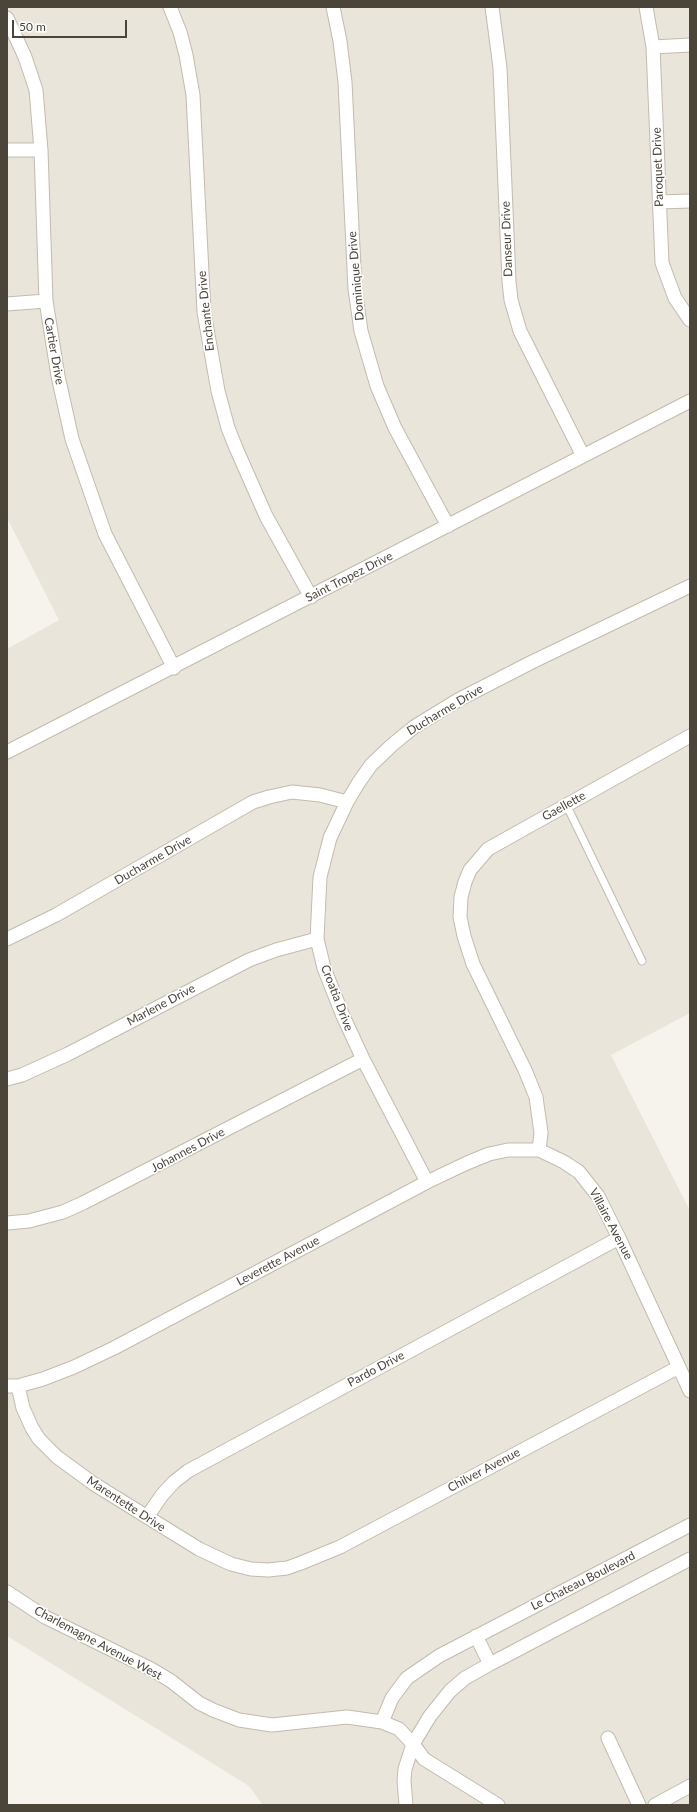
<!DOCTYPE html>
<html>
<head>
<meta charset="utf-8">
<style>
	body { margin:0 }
	#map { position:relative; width:697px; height:1812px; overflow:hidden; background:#f6f3ec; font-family:Lato,sans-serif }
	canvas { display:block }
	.frame { position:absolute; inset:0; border:8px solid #4b4439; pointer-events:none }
	.scale { position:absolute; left:12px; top:20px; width:115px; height:18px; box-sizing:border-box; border:2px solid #4b4439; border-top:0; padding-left:5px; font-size:12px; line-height:14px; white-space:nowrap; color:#4b4439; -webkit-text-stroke:3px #fff; paint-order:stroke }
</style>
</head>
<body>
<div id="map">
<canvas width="697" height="1812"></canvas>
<div class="frame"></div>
<div class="scale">50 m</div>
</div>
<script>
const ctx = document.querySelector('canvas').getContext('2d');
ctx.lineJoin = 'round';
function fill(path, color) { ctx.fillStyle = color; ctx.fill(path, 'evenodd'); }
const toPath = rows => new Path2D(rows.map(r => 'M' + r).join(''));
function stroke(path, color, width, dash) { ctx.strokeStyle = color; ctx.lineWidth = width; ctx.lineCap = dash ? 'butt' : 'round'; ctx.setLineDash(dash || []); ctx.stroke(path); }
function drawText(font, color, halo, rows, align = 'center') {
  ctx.font = font + ' Lato,sans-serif'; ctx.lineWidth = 3.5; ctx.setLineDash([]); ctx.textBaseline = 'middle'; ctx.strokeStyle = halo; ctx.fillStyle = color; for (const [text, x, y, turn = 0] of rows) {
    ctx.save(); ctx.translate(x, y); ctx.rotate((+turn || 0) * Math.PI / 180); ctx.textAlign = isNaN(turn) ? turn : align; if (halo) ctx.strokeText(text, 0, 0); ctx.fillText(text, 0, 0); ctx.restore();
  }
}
fill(toPath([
	[7,7,690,7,690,1013,611,1055,690,1211,690,1805,263,1805,249,1786,7,1636,7,649,59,620,7,518]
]), '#eae5da');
const service = toPath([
	[566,804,642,961]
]);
const minor = toPath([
	[170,7,180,32,186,55,193,95,204,312,218,391,228,428,236,448,266,516,311,597],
	[333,7,340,41,345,82,355,289,361,331,377,386,395,428,448,526],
	[492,7,500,68,509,281,511,300,520,331,583,456],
	[646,7,653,47,662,263,675,298,690,320],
	[7,18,25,57,36,90,41,150,46,301,58,376,72,439,105,534,174,668],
	[653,47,690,45],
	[7,150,41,150],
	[659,202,690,201],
	[7,304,46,301],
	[690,736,488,849,470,870,465,882,461,897,460,917,464,936,473,964,525,1070,536,1097,541,1133,539,1150,564,1162,579,1172,598,1196,619,1238,690,1391],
	[7,752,690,401],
	[7,939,56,915,253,802,269,797,292,792,320,795,347,802],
	[7,1079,22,1075,68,1054,249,960,276,950,317,939],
	[427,1182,363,1059,343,1016,324,968,317,939,320,877,330,838,347,802,359,782,371,765,392,745,414,727,458,700,532,662,690,586],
	[7,1223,29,1221,63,1212,83,1203,363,1059],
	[7,1386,18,1386,43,1379,74,1367,114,1348,427,1182,467,1163,489,1154,508,1150,539,1150],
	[18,1386,23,1408,32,1428,39,1439,57,1457,94,1484,199,1549,231,1564,251,1569,268,1570,287,1568,301,1563,340,1547,679,1367],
	[147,1517,162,1495,174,1482,188,1471,619,1238],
	[7,1592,45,1617,151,1669,171,1681,199,1703,213,1710,239,1720,272,1725,347,1717,382,1722,399,1729,413,1744,424,1759,498,1805],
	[476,1636,490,1664],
	[382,1722,392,1698,407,1678,439,1656,690,1525],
	[608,1738,639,1805],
	[406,1805,404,1781,405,1769,413,1744,430,1716,450,1691,465,1678,490,1664,690,1559],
	[655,1805,690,1786]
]);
stroke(service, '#c2bbae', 9);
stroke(minor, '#c2bbae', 15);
stroke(service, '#fff', 7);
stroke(minor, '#fff', 13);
drawText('12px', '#4b4439', '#fff', [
	["Paroquet Drive",658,167,-92],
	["Danseur Drive",507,239,-92],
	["Dominique Drive",356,276,-95],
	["Enchante Drive",206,311,-96],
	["Cartier Drive",54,351,80],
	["Saint Tropez Drive",349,577,-27],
	["Ducharme Drive",445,710,-31],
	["Gaellette",564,806,-29],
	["Ducharme Drive",153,860,-30],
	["Croatia Drive",337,998,69],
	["Marlene Drive",161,1005,-28],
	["Johannes Drive",188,1150,-28],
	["Villaire Avenue",611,1224,62],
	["Leverette Avenue",278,1261,-28],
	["Pardo Drive",376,1369,-28],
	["Chilver Avenue",484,1470,-28],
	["Marentette Drive",126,1504,33],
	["Le Chateau Boulevard",583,1581,-27],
	["Charlemagne Avenue West",98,1643,28]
]);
</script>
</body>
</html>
